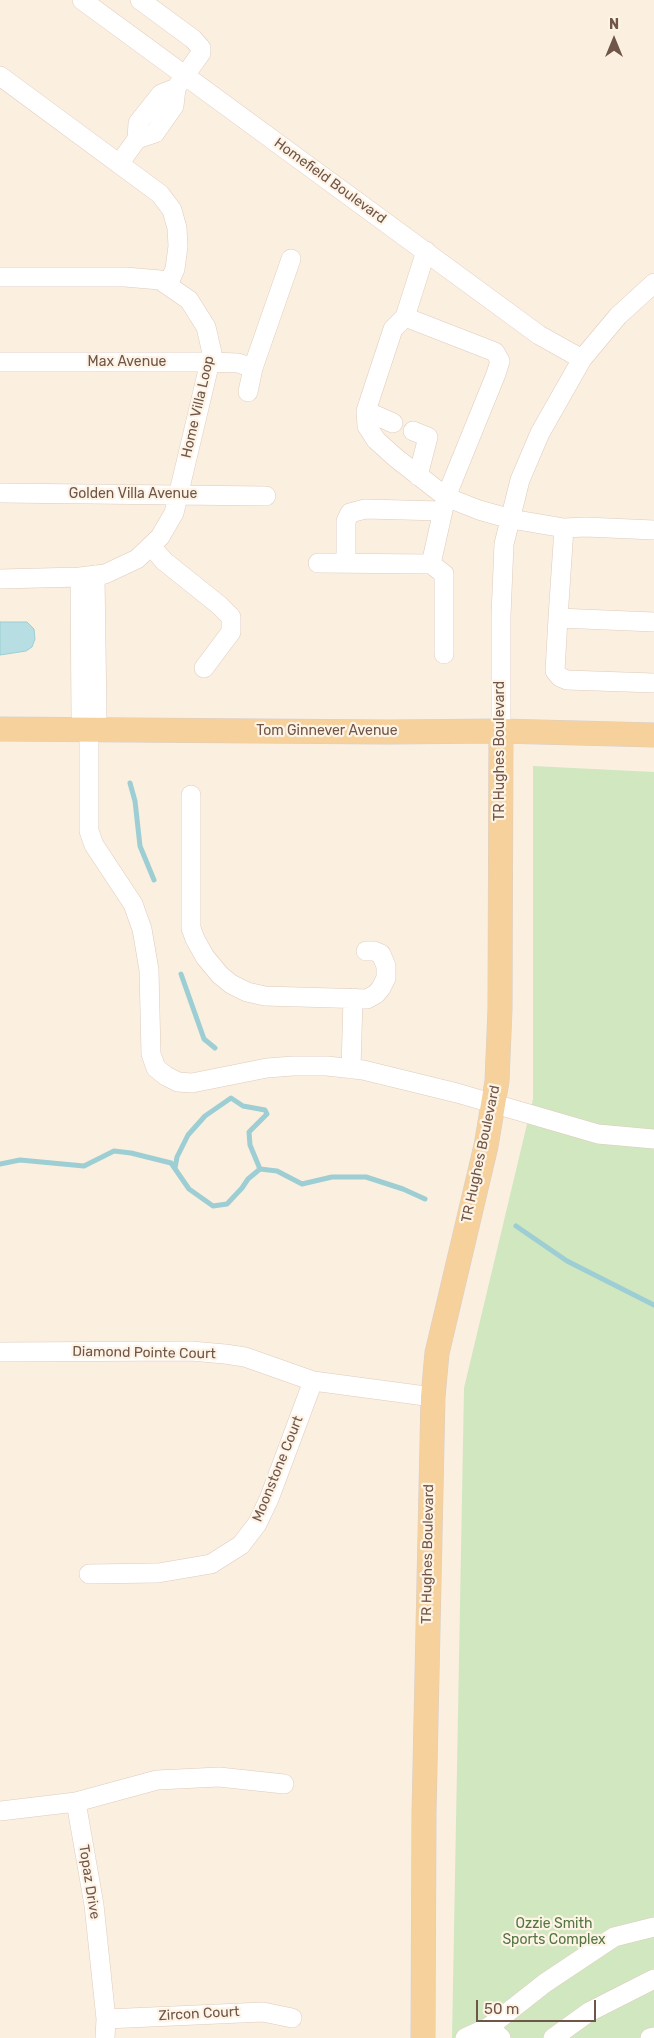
<!DOCTYPE html>
<html>
<head>
<meta charset="utf-8">
<style>
	body { margin:0 }
	#map { position:relative; width:654px; height:2038px; overflow:hidden; background:#fbefe0; font-family:Rubik,sans-serif }
	canvas { display:block }
	.north { position:absolute; left:589px; top:15px; width:50px; height:50px; -webkit-text-stroke:4px #fef4e6; paint-order:stroke; rotate:0deg; font-size:14px; font-weight:700; line-height:20px; text-align:center; color:#705549 }
	.north::after { content:''; display:block; margin:auto; width:18px; height:22px; background:#705549; clip-path:polygon(50% 0,100% 100%,50% 72%,0 100%) }
	.scale { position:absolute; left:476px; top:2000px; width:120px; height:22px; box-sizing:border-box; border:2px solid #705549; border-top:0; padding-left:6px; font-size:15px; line-height:18px; white-space:nowrap; color:#705549; -webkit-text-stroke:4px #fef4e6; paint-order:stroke }
</style>
</head>
<body>
<div id="map">
<canvas width="654" height="2038"></canvas>
<div class="north">N</div>
<div class="scale">50 m</div>
</div>
<script>
const ctx = document.querySelector('canvas').getContext('2d');
ctx.lineJoin = 'round';
function fill(path, color) { ctx.fillStyle = color; ctx.fill(path, 'evenodd'); }
const toPath = rows => new Path2D(rows.map(r => 'M' + r).join(''));
function stroke(path, color, width, dash) { ctx.strokeStyle = color; ctx.lineWidth = width; ctx.lineCap = dash ? 'butt' : 'round'; ctx.setLineDash(dash || []); ctx.stroke(path); }
function drawText(font, color, halo, rows, align = 'center') {
  ctx.font = font + ' Rubik,sans-serif'; ctx.lineWidth = 4.5; ctx.setLineDash([]); ctx.textBaseline = 'middle'; ctx.strokeStyle = halo; ctx.fillStyle = color; for (const [text, x, y, turn = 0] of rows) {
    ctx.save(); ctx.translate(x, y); ctx.rotate((+turn || 0) * Math.PI / 180); ctx.textAlign = isNaN(turn) ? turn : align; if (halo) ctx.strokeText(text, 0, 0); ctx.fillText(text, 0, 0); ctx.restore();
  }
}
fill(toPath([
	[533,766,654,772,654,2038,452,2038,464,1388,533,1099]
]), '#d1e7c0');
const water = toPath([
	[0,622,27,622,34,629,35,639,32,647,26,651,0,655,0,622]
]);
fill(water, '#b6dee3');
stroke(water, '#9dced4', 1);
stroke(toPath([
	[130,783,135,801,140,846,154,880],
	[181,974,204,1039,215,1048],
	[0,1164,20,1160,84,1166,114,1151,131,1153,171,1163,189,1189,213,1206,227,1204,242,1188,248,1179,260,1169,277,1171,302,1184,332,1177,366,1177,403,1189,425,1199],
	[175,1168,177,1157,188,1135,205,1116,231,1098,243,1106,265,1110,267,1114,249,1132,250,1145,260,1169],
	[516,1226,567,1261,654,1305]
]), '#9dced4', 5);
const minor = toPath([
	[82,0,539,335,582,359],
	[0,76,160,194,172,210,177,228,178,246,175,269,168,285],
	[137,139,138,123,161,94,176,88],
	[119,164,137,139,155,133,174,106,176,88,201,53,201,48,193,39,140,0],
	[426,251,405,317,495,352,500,361,496,374,446,497,479,510,511,519,564,528,586,527,654,530],
	[0,277,125,277,160,280,189,300,206,327,212,353,174,513,160,537,137,559,105,574,80,577,0,579],
	[0,362,210,362,238,363,253,368],
	[248,392,253,368,291,259],
	[366,411,393,423],
	[413,431,428,437,418,476],
	[0,493,266,496],
	[564,528,558,618,654,622],
	[151,546,164,561,219,605,231,617,231,632,204,668],
	[318,563,431,564,446,497,396,458,376,440,367,426,366,411,393,329,405,317],
	[346,563,346,521,350,513,365,509,441,511],
	[431,564,444,574,444,654],
	[95,575,97,716,89,729,89,831,94,845,133,904,142,929,149,970,151,1054,156,1068,166,1076,178,1082,192,1083,267,1068,293,1066,327,1066,363,1070,457,1093,598,1134,654,1139],
	[80,577,81,716,89,729],
	[558,618,555,671,560,677,567,680,654,683],
	[501,731,501,616,504,544,520,480,540,433,582,359,618,316,654,283],
	[191,795,191,928,195,939,205,957,220,975,231,984,247,992,265,996,367,999,376,994,381,988,386,978,386,966,381,954,374,951,366,951],
	[351,1069,353,998],
	[0,1352,191,1351,225,1354,245,1357,313,1381,433,1397],
	[89,1574,158,1573,211,1564,241,1545,257,1524,269,1499,313,1381],
	[76,1802,157,1780,219,1777,284,1784],
	[0,1811,76,1802,94,1905,106,2019,105,2038],
	[106,2019,263,2012,292,2018],
	[465,2038,489,2027],
	[501,2038,489,2027,545,1983,614,1937,654,1927],
	[553,2038,589,2012,654,1979],
	[650,2038,654,2037]
]);
const major = toPath([
	[0,729,388,732,501,731,654,735],
	[423,2038,424,1813,433,1397,437,1353,486,1146,497,1081,500,1009,501,731]
]);
stroke(minor, '#decbbd', 20);
stroke(major, '#d7cfcc', 25);
stroke(minor, '#fff', 19);
stroke(major, '#f7d19b', 24);
drawText('14px', '#705549', '#fef4e6', [
	["Homefield Boulevard",330,181,36],
	["Max Avenue",127,362],
	["Home Villa Loop",198,407,-77],
	["Golden Villa Avenue",133,494],
	["Tom Ginnever Avenue",327,731],
	["TR Hughes Boulevard",500,751,-90],
	["TR Hughes Boulevard",481,1154,-78],
	["Diamond Pointe Court",144,1353,1],
	["Moonstone Court",278,1469,-68],
	["TR Hughes Boulevard",428,1554,-89],
	["Topaz Drive",89,1882,81],
	["Zircon Court",199,2014,-3]
]);
drawText('14px', '#537642', '#fef4e6', [
	["Ozzie Smith",554,1924],
	["Sports Complex",554,1940]
]);
</script>
</body>
</html>
